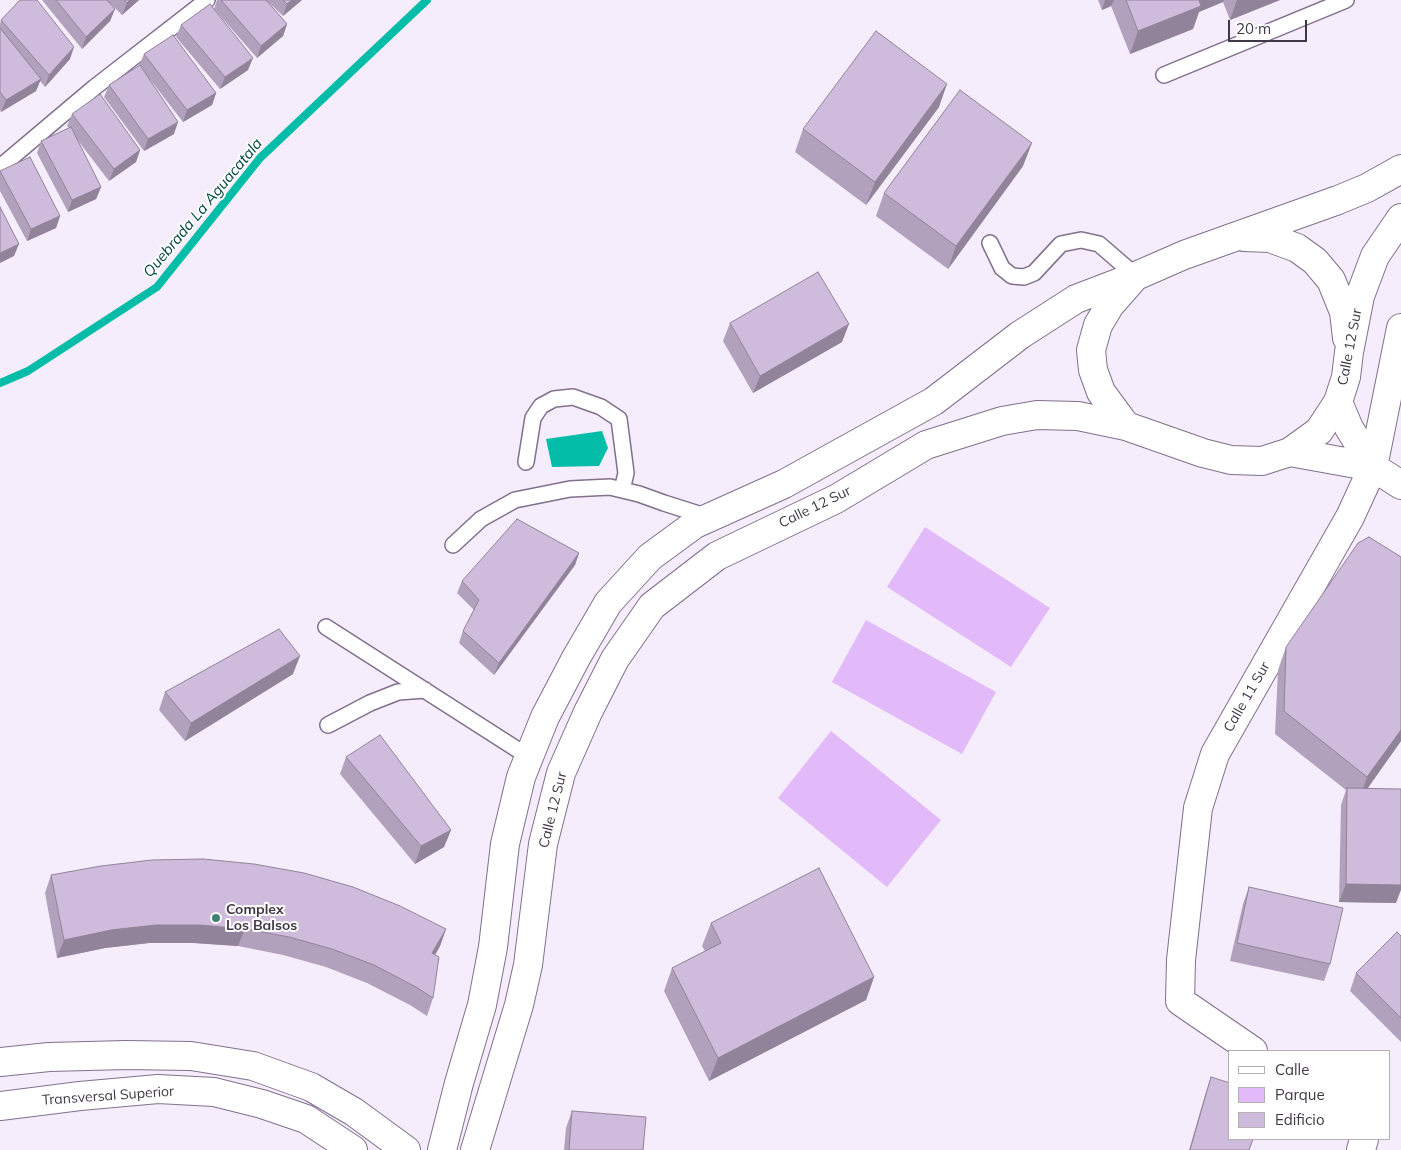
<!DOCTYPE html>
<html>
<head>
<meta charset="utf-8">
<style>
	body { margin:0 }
	#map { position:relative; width:1401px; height:1150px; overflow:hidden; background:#f5edfb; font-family:Mulish,sans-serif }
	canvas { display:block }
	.legend { position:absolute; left:1228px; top:1050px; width:162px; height:90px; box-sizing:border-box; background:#fff; border:1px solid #b3afb5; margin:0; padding:6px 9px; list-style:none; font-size:15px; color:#403845 }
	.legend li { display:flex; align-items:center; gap:10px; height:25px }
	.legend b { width:25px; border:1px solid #b3afb5 }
	.scale { position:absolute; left:1228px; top:20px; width:79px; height:22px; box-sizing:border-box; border:2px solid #403845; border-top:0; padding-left:6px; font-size:15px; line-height:18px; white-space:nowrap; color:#403845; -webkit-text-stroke:4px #fff; paint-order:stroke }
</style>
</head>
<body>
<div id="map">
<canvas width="1401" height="1150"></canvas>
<ul class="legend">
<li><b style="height:6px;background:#fff"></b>Calle</li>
<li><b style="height:14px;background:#e2baf9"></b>Parque</li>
<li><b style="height:14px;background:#cfbbdb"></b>Edificio</li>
</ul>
<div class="scale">20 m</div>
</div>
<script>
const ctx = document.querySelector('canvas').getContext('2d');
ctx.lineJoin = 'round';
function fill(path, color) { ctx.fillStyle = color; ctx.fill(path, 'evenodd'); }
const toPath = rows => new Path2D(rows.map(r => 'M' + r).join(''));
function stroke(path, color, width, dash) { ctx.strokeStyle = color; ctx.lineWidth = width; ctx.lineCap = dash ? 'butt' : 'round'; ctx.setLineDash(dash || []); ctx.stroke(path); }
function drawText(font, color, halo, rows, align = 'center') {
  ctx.font = font + ' Mulish,sans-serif'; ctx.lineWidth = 4; ctx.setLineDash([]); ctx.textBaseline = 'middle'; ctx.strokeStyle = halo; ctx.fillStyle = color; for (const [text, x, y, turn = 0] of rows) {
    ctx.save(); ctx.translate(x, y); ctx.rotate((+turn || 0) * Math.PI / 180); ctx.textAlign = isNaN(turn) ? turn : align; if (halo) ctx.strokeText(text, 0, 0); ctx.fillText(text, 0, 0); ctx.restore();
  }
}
fill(toPath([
	[925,527,1050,608,1011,667,887,587],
	[866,620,996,692,962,754,832,682],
	[831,731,941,820,887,887,778,798]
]), '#e2baf9');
fill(toPath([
	[602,431,608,448,599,466,552,467,546,439]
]), '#03bda8');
stroke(toPath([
	[0,383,28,371,157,287,260,158,427,0]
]), '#03bda8', 8);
const lane = toPath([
	[1164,75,1346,0],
	[0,167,95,87,207,0],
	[990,243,1002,268,1012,276,1024,277,1034,273,1061,244,1081,240,1099,244,1136,276],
	[526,462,533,418,541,406,554,399,573,397,601,407,619,419,626,473,622,490],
	[453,545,481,519,515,500,570,489,610,487,639,494,664,503,708,517],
	[326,627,529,757],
	[328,725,370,703,398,692,425,690]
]);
const street = toPath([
	[1338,402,1349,428,1373,467],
	[1290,452,1373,467,1401,485],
	[1253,1051,1180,1001,1181,960,1198,808,1215,754,1350,517,1373,467,1401,328],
	[1361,1150,1364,1139]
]);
const secondary = toPath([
	[1244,237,1270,238,1297,248,1315,261,1331,280,1344,312,1347,338],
	[1126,426,1101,392,1093,370,1091,350,1098,325,1110,305,1132,280],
	[0,1062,49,1057,126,1055,191,1056,253,1066,311,1087,354,1112,406,1150],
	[0,1106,80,1096,158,1089,214,1092,262,1104,306,1119,353,1150],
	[442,1150,459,1083,482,1005,493,947,505,844,521,777,545,717,576,658,608,603,650,557,695,524,784,484,934,401,1020,335,1076,299,1136,276,1184,255,1338,200,1367,188,1401,169],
	[475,1150,519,1005,528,965,543,844,561,773,588,712,615,659,652,606,717,556,836,499,926,445,1002,421,1037,415,1078,416,1126,426,1203,453,1231,460,1262,461,1290,452,1319,431,1338,402,1346,377,1349,352,1360,296,1375,256,1401,218]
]);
stroke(lane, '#82708d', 18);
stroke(street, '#82708d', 30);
stroke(secondary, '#82708d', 30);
stroke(lane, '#fff', 15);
stroke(street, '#fff', 28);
stroke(secondary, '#fff', 28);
fill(toPath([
	[42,0,139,0,122,15,107,0,115,9,110,21,82,49],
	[217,0,266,0,287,24,283,36,257,58,215,10,248,70,220,89,176,37,181,25,214,9],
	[266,0,302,0,283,16],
	[1098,0,1280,0,1230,20,1223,2,1199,12,1193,29,1130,54,1111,6,1102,10],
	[1,20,70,59,45,87,40,81,36,91,1,112,0,110,0,24],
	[144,54,216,93,212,105,183,122,149,78,174,134,144,151,104,97,109,85,139,66],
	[939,107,866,205,795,152,803,129],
	[72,114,140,150,136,162,109,181,76,138,101,187,96,199,68,212,37,153,41,141,69,128,67,126],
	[1023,166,948,269,876,216,884,193],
	[0,170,60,216,56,228,27,241,0,191],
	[730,323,842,342,753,393,723,341],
	[579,553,575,565,494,675,459,643,463,631,474,610,457,593,462,581],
	[1401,557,1401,741,1368,788,1396,903,1339,902,1341,805,1346,790,1275,734,1278,670,1286,647],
	[293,674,185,741,159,710,165,692],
	[346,757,451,830,444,847,415,864,340,774],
	[51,875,446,929,440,946,435,955,433,998,427,1016,410,1005,367,983,326,967,283,955,238,946,194,943,149,943,105,948,57,958,45,893],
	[1249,887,1330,964,1324,981,1230,961,1243,904],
	[711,923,874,977,866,1000,709,1081,664,991,672,968,705,951,702,946],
	[1401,936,1401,1042,1350,991,1356,973],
	[1211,1077,1249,1150,1189,1150,1205,1095],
	[572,1111,643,1150,564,1150,566,1128]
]), '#b2a1bc');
fill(toPath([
	[130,0,139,0,122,15,127,3],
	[292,0,302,0,283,16,287,4],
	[1105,0,1114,0,1111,6,1102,10],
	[1194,0,1224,0,1223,2,1199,12,1193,29,1130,54,1138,31],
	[1237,0,1280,0,1230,20],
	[115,9,110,21,82,49,86,37],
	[287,24,283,36,257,58,261,46],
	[74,47,70,59,45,87,49,75],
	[253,58,248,70,220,89,225,77],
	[41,79,36,91,1,112,6,100],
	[947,84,939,107,866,205,875,182],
	[216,93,212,105,183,122,187,110],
	[178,122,174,134,144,151,148,139],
	[1032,143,1023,166,948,269,956,246],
	[140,150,136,162,109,181,114,169],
	[101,187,96,199,68,212,72,200],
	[60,216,56,228,27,241,31,229],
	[19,244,14,256,0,263,0,253],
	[849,324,842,342,753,393,760,376],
	[579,553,575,565,494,675,499,663],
	[300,656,293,674,185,741,191,723],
	[1401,730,1401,741,1359,800,1367,777],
	[451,830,444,847,415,864,421,846],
	[1346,884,1401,885,1401,890,1396,903,1339,902],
	[156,925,200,925,245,929,238,946,194,943,149,943,105,948,57,958,64,940,111,930],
	[446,929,440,946,426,971,432,953],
	[874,977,866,1000,709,1081,718,1058]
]), '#918399');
const building = toPath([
	[20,0,37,0,74,47,49,75,1,20,20,0],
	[56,0,107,0,115,9,86,37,56,0],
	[124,0,130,0,127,3,124,0],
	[221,0,266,0,287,24,261,46,221,0],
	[283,0,292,0,287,4,283,0],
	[1126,0,1199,0,1201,6,1138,31,1126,0],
	[210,4,253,58,225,77,181,25,210,4],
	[0,28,41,79,6,100,0,92,0,28],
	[876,31,947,84,875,182,803,129,876,31],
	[173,35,216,93,187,110,144,54,173,35],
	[140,65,178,122,148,139,109,85,140,65],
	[960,90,1032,143,956,246,884,193,960,90],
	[100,94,140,150,114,169,72,114,100,94],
	[71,127,101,187,72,200,41,141,71,127],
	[30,157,60,216,31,229,0,171,30,157],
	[0,207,19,244,0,253,0,207],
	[818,272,849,324,760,376,730,323,818,272],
	[517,519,579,553,499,663,463,631,479,600,462,581,517,519],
	[1369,537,1401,557,1401,730,1367,777,1284,711,1286,647,1358,543,1369,537],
	[279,629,300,656,191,723,165,692,279,629],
	[380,735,451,830,421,846,346,757,380,735],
	[1347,788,1401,789,1401,885,1346,884,1347,788],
	[203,859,254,864,304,873,353,887,400,906,446,929,432,953,439,957,433,998,416,987,374,965,332,949,289,937,245,929,200,925,156,925,111,930,64,940,51,875,101,866,152,860,203,859],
	[819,868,874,977,718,1058,672,968,721,943,711,923,819,868],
	[1249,887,1343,908,1330,964,1237,943,1249,887],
	[1397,932,1401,936,1401,1018,1356,973,1397,932],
	[1211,1077,1230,1083,1230,1139,1253,1139,1249,1150,1190,1150,1211,1077],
	[572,1111,646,1117,643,1150,569,1150,572,1111]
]);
fill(building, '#cfbbdb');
stroke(building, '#918399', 1);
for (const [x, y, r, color] of [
	[216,918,5,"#3d8176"]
]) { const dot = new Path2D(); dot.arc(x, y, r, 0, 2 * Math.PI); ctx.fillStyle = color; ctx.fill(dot); stroke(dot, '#fff', 2); }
drawText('14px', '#403845', '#fff', [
	["Calle 12 Sur",1350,347,-79],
	["Calle 12 Sur",815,507,-26],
	["Calle 11 Sur",1247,697,-60],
	["Calle 12 Sur",553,810,-76],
	["Transversal Superior",108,1096,-4]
]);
drawText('bold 14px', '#403845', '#fff', [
	["Complex",226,910],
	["Los Balsos",226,926]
], 'left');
drawText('italic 15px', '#02473e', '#fff', [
	["Quebrada La Aguacatala",203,208,-50]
]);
</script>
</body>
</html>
